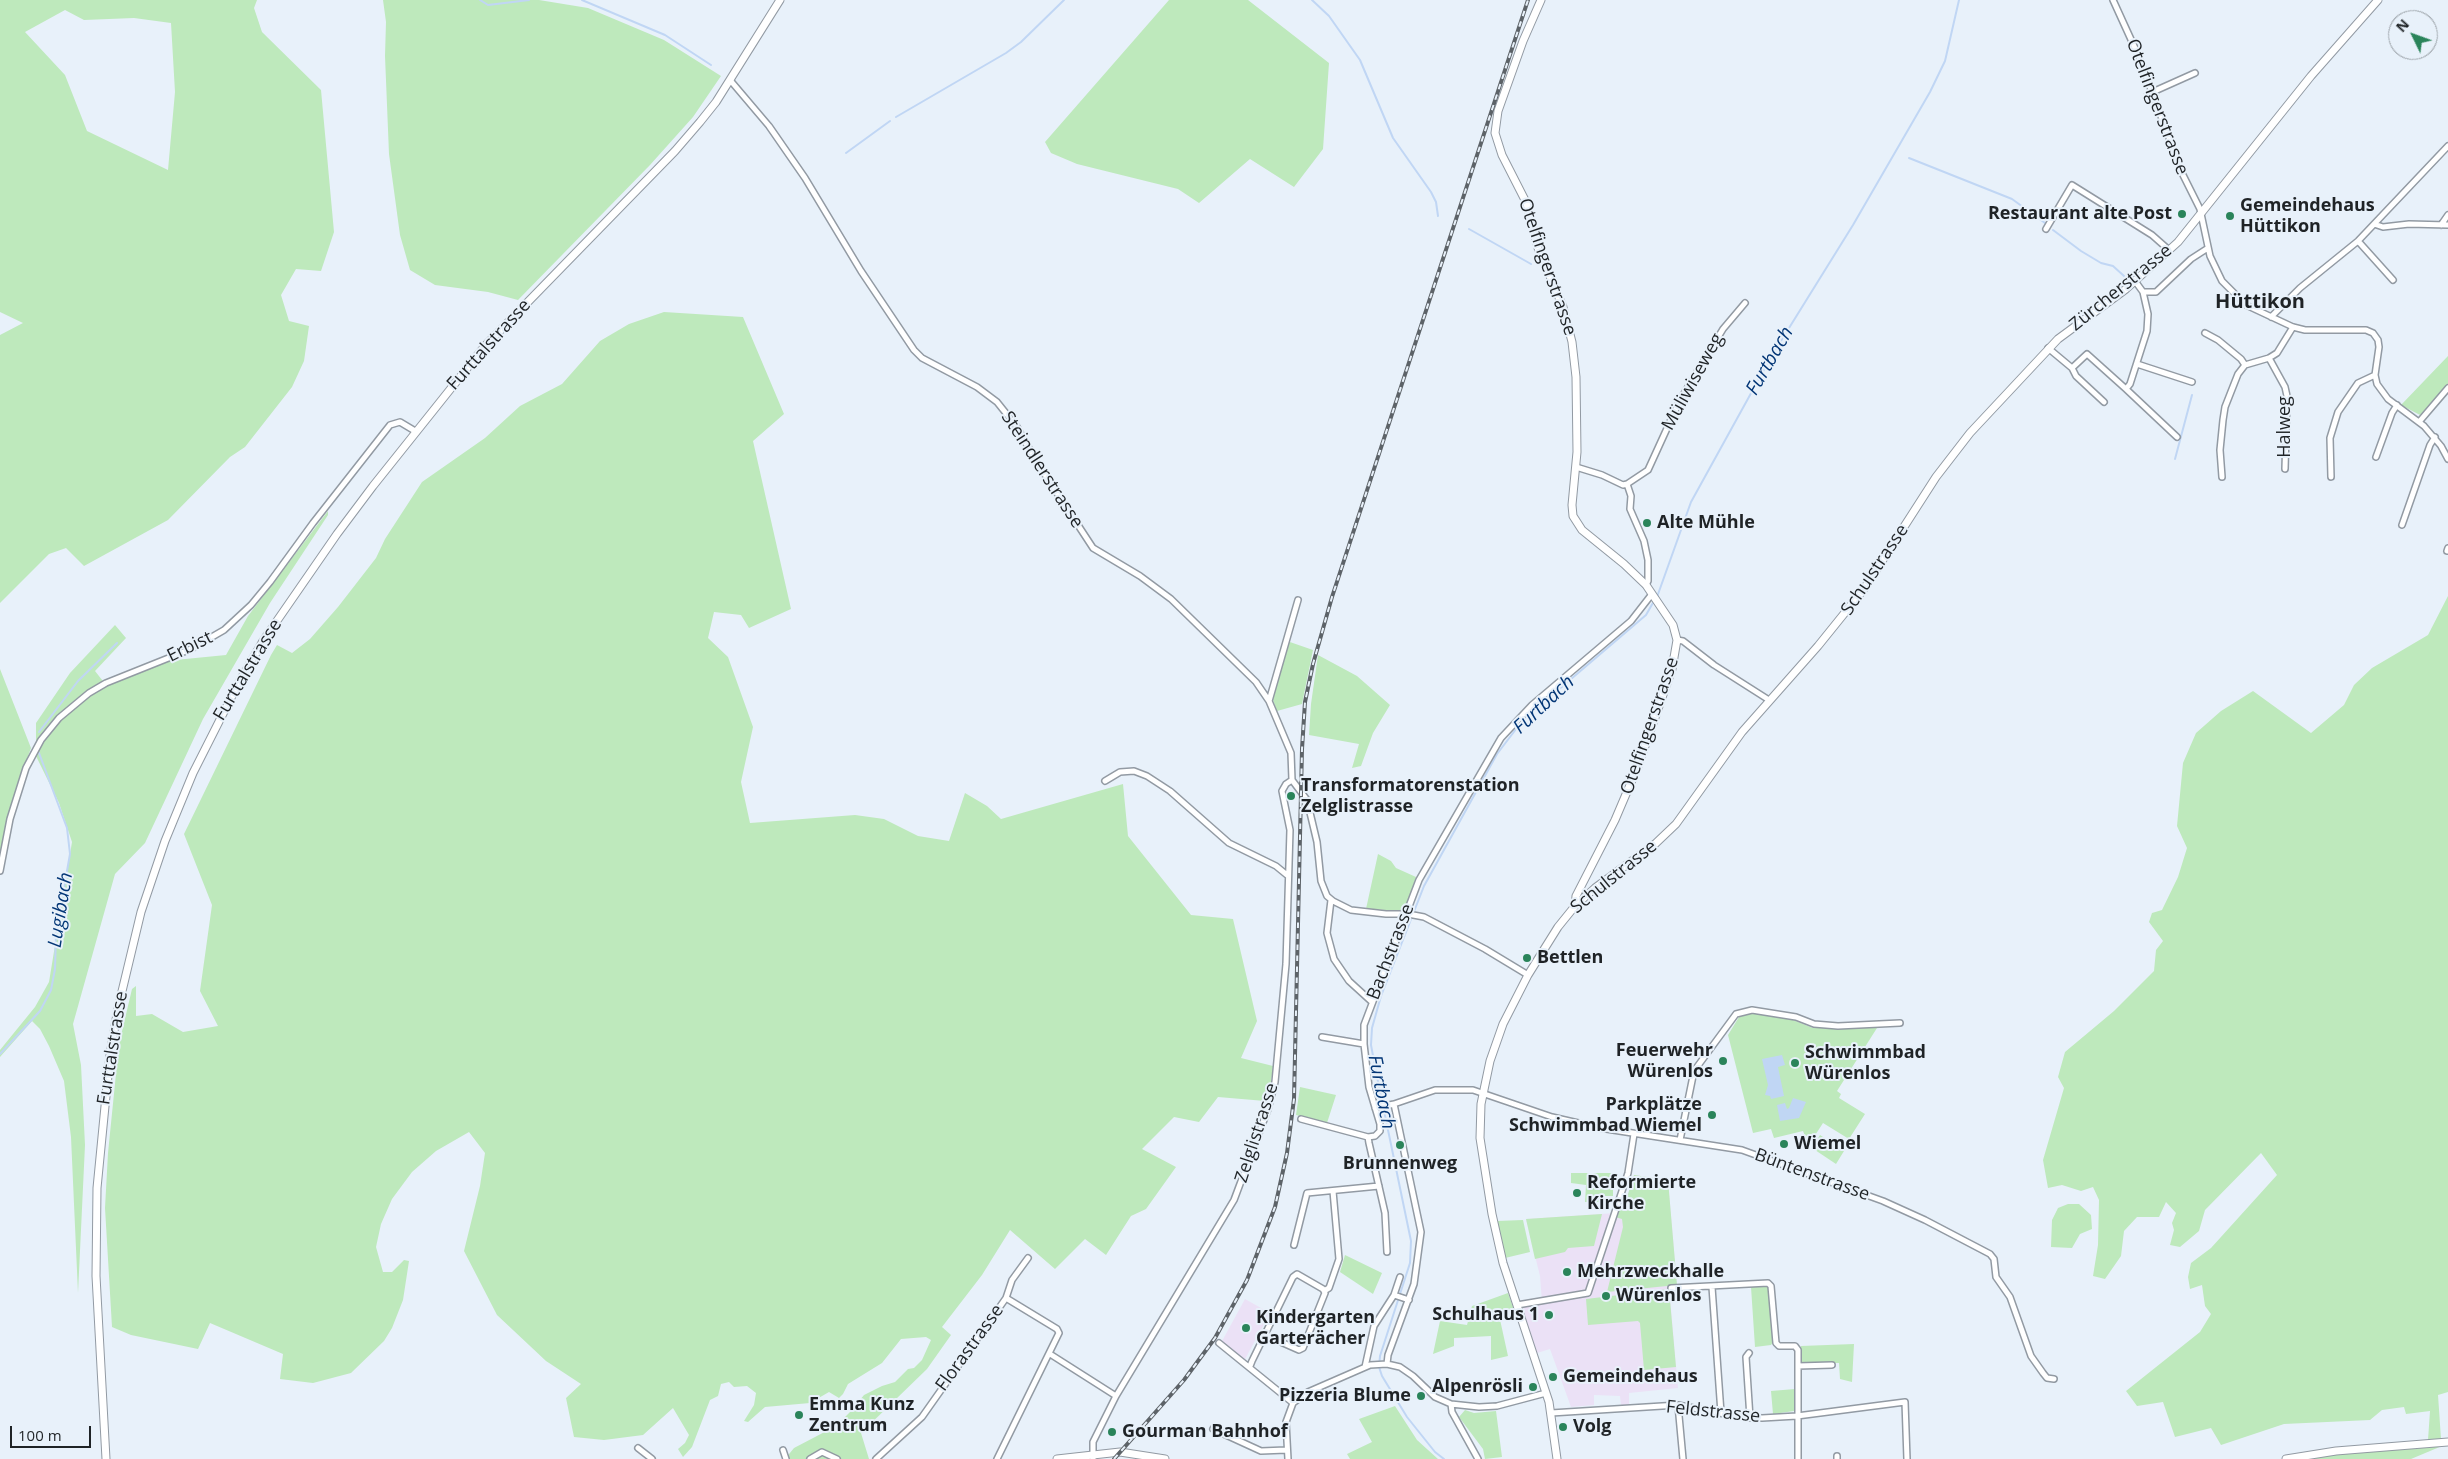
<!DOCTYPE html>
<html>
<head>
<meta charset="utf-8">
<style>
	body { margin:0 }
	#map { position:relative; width:2448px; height:1459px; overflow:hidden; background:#e8f1fa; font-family:"Open Sans",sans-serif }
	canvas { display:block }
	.north { position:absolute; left:2388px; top:10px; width:50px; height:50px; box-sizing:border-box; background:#e8f1fa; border:1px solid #989fa5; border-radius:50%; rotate:312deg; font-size:14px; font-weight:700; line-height:20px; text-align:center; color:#1f2326 }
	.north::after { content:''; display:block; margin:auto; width:18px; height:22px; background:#2a845a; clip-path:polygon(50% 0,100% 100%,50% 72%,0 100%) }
	.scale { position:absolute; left:10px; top:1426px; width:81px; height:22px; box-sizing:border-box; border:2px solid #1f2326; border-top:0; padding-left:6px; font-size:15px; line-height:18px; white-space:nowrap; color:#1f2326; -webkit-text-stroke:4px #e8f1fa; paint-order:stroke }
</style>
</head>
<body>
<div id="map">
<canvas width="2448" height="1459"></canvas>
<div class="north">N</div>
<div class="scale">100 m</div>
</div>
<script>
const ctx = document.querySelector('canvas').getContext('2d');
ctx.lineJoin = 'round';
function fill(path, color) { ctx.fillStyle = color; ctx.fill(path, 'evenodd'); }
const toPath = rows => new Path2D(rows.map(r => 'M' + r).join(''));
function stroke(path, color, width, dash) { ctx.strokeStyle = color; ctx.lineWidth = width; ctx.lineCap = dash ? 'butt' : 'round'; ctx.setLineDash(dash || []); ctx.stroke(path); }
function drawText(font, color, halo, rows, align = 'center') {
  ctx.font = font + ' "Open Sans",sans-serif'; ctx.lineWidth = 4; ctx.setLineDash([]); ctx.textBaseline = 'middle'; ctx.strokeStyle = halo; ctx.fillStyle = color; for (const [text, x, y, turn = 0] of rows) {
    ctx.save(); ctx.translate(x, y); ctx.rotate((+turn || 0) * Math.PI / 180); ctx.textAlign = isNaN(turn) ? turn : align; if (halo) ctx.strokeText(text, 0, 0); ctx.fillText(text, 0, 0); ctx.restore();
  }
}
fill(toPath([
	[1634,1175,1668,1180,1677,1285,1669,1286,1678,1388,1629,1393,1629,1405,1621,1405,1620,1396,1594,1395,1594,1405,1571,1407,1550,1349,1537,1353,1521,1307,1542,1302,1540,1276,1526,1219,1616,1213,1623,1193,1628,1194],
	[1245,1299,1270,1313,1244,1361,1221,1343]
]), '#ebe1f6');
fill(toPath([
	[0,0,257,0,254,8,262,32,321,90,334,232,321,271,296,269,281,295,289,321,309,326,304,361,292,387,245,447,230,457,168,520,84,566,66,548,49,554,0,603,0,335,23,323,0,312],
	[65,10,84,20,134,18,171,23,175,92,168,170,87,131,65,75,25,32],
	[383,0,539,0,588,8,664,40,721,76,693,117,650,165,518,300,488,292,435,285,410,270,400,235,389,154,385,56,386,22],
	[1169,0,1248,0,1329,63,1323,149,1294,187,1250,159,1199,203,1178,189,1077,164,1051,153,1045,142],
	[664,312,743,317,784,414,753,441,791,609,749,628,741,615,714,612,708,638,728,657,753,727,741,782,750,823,855,815,884,819,918,836,949,841,965,793,987,806,1001,819,1123,784,1128,836,1191,915,1233,919,1257,1021,1241,1058,1273,1066,1271,1082,1265,1101,1218,1097,1199,1122,1174,1117,1142,1149,1176,1167,1146,1209,1131,1216,1106,1255,1085,1239,1055,1269,1010,1230,982,1275,942,1327,951,1335,927,1369,861,1433,869,1459,785,1459,794,1448,836,1426,850,1412,864,1395,882,1386,895,1382,908,1369,914,1368,922,1360,931,1340,926,1337,901,1339,882,1363,848,1384,843,1394,839,1398,829,1392,810,1403,765,1407,748,1422,744,1421,754,1405,756,1393,747,1386,734,1387,729,1382,721,1384,718,1396,710,1400,692,1447,683,1457,678,1449,685,1443,689,1435,673,1408,643,1435,604,1440,574,1437,566,1398,581,1384,546,1361,497,1315,464,1251,480,1186,485,1153,469,1132,436,1151,412,1172,392,1199,381,1224,376,1247,383,1272,392,1272,404,1260,409,1261,403,1300,392,1328,384,1341,351,1373,313,1383,280,1379,283,1354,210,1323,198,1349,131,1335,112,1327,105,1208,108,1153,119,1044,132,989,136,986,136,1016,152,1014,183,1032,218,1026,200,991,212,905,184,834,271,655,277,645,292,653,310,639,338,607,376,558,385,539,422,482,485,438,520,406,562,384,600,341,629,324],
	[2448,356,2448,386,2420,415,2401,405],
	[328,511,328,515,270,603,203,719,145,843,115,874,73,1024,81,1065,85,1145,78,1293,71,1137,64,1081,49,1046,40,1029,32,1021,0,1057,0,1050,35,1007,49,982,72,842,59,803,36,756,36,723,70,673,115,625,126,638,95,671,106,685,165,661,226,655,248,616],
	[2448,596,2448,1392,2438,1395,2441,1439,2428,1440,2430,1411,2406,1414,2404,1407,2382,1410,2370,1420,2284,1424,2221,1445,2211,1428,2175,1437,2163,1402,2137,1406,2126,1391,2200,1332,2211,1314,2205,1306,2202,1285,2190,1289,2188,1277,2191,1263,2211,1248,2277,1175,2261,1153,2205,1210,2199,1231,2180,1247,2170,1245,2174,1230,2172,1223,2176,1213,2166,1202,2159,1217,2137,1217,2124,1231,2121,1256,2105,1279,2093,1276,2098,1245,2099,1200,2093,1187,2081,1191,2062,1185,2048,1188,2043,1160,2064,1088,2058,1077,2065,1052,2114,1011,2154,971,2156,950,2163,941,2149,922,2152,913,2162,910,2178,877,2187,848,2177,826,2183,763,2196,733,2221,711,2253,691,2311,733,2344,705,2354,685,2372,668,2428,635],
	[1287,641,1313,650,1302,704,1277,711,1273,700],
	[1318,655,1357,676,1390,705,1373,733,1361,766,1352,768,1359,744,1309,735,1311,704],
	[0,669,31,748,16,789,0,857],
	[1378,854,1391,861,1396,868,1416,877,1405,911,1366,909],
	[1750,1013,1793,1020,1813,1028,1877,1028,1837,1091,1841,1094,1839,1098,1865,1114,1849,1139,1823,1123,1812,1140,1811,1135,1805,1136,1803,1131,1774,1138,1771,1129,1753,1133,1728,1035,1739,1017],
	[1300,1087,1336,1095,1327,1123,1296,1115],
	[1820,1135,1844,1151,1836,1164,1812,1148],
	[1571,1173,1613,1173,1613,1196,1601,1196,1600,1202,1585,1202,1586,1185,1571,1183],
	[1634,1175,1668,1180,1677,1285,1607,1292,1623,1227,1622,1219,1615,1217,1623,1193,1628,1194],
	[2068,1204,2079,1204,2091,1215,2092,1229,2080,1234,2072,1248,2051,1247,2052,1220,2058,1208],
	[1602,1214,1594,1246,1568,1248,1565,1252,1535,1259,1526,1219],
	[1523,1220,1530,1252,1505,1258,1497,1221],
	[1345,1255,1382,1273,1373,1294,1340,1272],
	[1766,1285,1768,1288,1773,1342,1771,1345,1755,1347,1751,1287],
	[1669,1289,1676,1367,1644,1370,1640,1323,1638,1321,1588,1325,1586,1299],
	[1508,1293,1514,1310,1499,1315,1508,1356,1491,1360,1491,1336,1454,1338,1454,1346,1433,1354,1440,1321,1467,1325,1472,1306],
	[1854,1344,1852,1382,1840,1379,1839,1363,1801,1363,1801,1346],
	[1795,1389,1794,1411,1773,1414,1771,1391],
	[1395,1406,1417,1440,1438,1459,1350,1459,1347,1454,1372,1442,1359,1419],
	[1465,1410,1474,1413,1496,1411,1502,1457,1485,1459,1483,1449,1459,1417],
	[2442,1446,2411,1459,2299,1459,2331,1455]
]), '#bee9bc');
fill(toPath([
	[1782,1055,1785,1065,1778,1067,1784,1096,1771,1099,1770,1096,1765,1095,1768,1085,1762,1059],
	[1793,1098,1806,1102,1799,1118,1780,1121,1777,1105,1785,1103,1787,1109,1789,1108]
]), '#c0d6f4');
stroke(toPath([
	[480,0,488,5,529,0],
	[582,0,665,35,711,65],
	[1312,0,1329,16,1360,60,1393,138,1431,192,1436,202,1438,216],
	[896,117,1006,53,1021,42,1064,0],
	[846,153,890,121],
	[1909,158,2012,199,2045,223],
	[1469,229,1531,264],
	[2053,230,2081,251,2101,263,2113,266,2124,276],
	[2175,459,2192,395],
	[1657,597,1691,502,1771,357,1853,225,1930,92,1945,61,1959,0],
	[39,732,78,681,117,643],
	[0,1054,40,1011,51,990,55,969,56,933,70,854,67,828,39,753],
	[1444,1459,1435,1452,1407,1417,1382,1376,1379,1367,1380,1356,1410,1263,1411,1241,1376,1072,1371,1045,1372,1028,1381,996,1424,886,1497,754,1523,720,1646,615,1654,601]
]), '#c0d6f4', 2);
const street = toPath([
	[2113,0,2139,57,2182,173,2200,209,2210,256,2222,281,2246,305,2293,327,2305,330,2366,330,2373,333,2378,340,2379,347,2375,375,2377,384,2388,399,2424,426,2441,446,2448,459],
	[730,80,769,126,805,178,861,271,914,350,922,358,977,387,997,402,1017,427,1036,461,1093,548,1140,576,1171,599,1256,682,1269,701],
	[2148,94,2195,73],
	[2374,224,2383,227,2409,224,2448,225],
	[2441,225,2448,215],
	[2046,229,2072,185,2152,235,2169,250],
	[2358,241,2393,280],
	[2135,281,2143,292,2156,292,2191,259,2208,248],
	[2271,317,2300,288,2358,241,2448,146],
	[2205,333,2218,340,2241,359,2245,365],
	[2048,348,2072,368],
	[2269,358,2285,387,2287,396,2285,469],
	[2137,364,2192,382],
	[2072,368,2087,354,2126,389,2130,384,2147,331,2148,314,2143,292],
	[2072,368,2076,376,2104,402],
	[2126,389,2177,437],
	[2419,422,2448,388],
	[2376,457,2392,413,2397,405],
	[1576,467,1602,475,1623,485,1627,484],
	[2222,477,2220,450,2223,420,2225,407,2238,374,2245,365,2269,358,2277,353,2293,327],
	[2331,477,2330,438,2338,412,2358,383,2375,375],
	[1627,484,1648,470,1680,400,1723,329,1745,303],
	[1627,484,1631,496,1630,509,1644,541,1648,560,1648,581,1646,585],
	[2402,525,2430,445,2435,437],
	[2447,551,2448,548],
	[1298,600,1269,701,1291,753,1292,780,1307,800,1317,842,1321,881,1327,896,1333,901,1351,910,1386,914,1408,914,1424,917,1485,949,1528,975],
	[1677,640,1683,641,1714,665,1769,700],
	[1105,781,1120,772,1134,771,1147,776,1170,791,1229,843,1276,866,1287,875],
	[0,871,10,819,26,768,41,740,59,718,89,693,106,683,191,649,224,630,251,605,270,582,313,523,390,425,400,422,415,431],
	[1331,900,1327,933,1334,959,1349,981,1372,1002],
	[1322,1037,1364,1044],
	[1375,1108,1394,1104,1435,1090,1473,1090,1552,1117,1600,1128,1742,1150,1883,1201,1925,1220,1990,1254,1994,1259,1996,1277,2010,1297,2031,1356,2043,1373,2047,1378,2054,1379],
	[1301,1119,1368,1137],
	[1680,1140,1694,1071,1736,1014,1752,1010,1796,1017,1814,1024,1838,1026,1900,1023],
	[1294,1245,1307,1193,1379,1186],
	[1387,1252,1385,1213,1369,1143,1368,1137,1375,1136,1380,1131,1380,1124,1369,1087,1364,1044,1364,1025,1419,880,1501,738,1532,705,1631,621,1652,594],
	[1712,1287,1721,1413],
	[1671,1288,1768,1283,1771,1286,1776,1343,1779,1346,1795,1346,1798,1350,1798,1366],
	[1324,1291,1329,1288,1339,1259,1333,1191],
	[1394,1295,1409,1300],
	[1517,1305,1588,1293,1628,1173,1634,1134],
	[1219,1343,1293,1403],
	[1749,1353,1746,1357,1750,1418],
	[1050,1354,1116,1396],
	[1387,1364,1388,1355,1414,1284,1421,1232,1394,1104],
	[1250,1366,1252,1361,1293,1277,1297,1274,1323,1289,1325,1293,1303,1348,1299,1350,1265,1335],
	[1365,1367,1374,1326,1394,1295,1400,1277],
	[1451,1404,1452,1412,1478,1459],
	[1678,1405,1683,1459],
	[1551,1413,1678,1405,1735,1416,1762,1418,1797,1416,1905,1402,1907,1459],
	[1213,1429,1261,1451,1286,1450],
	[638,1448,652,1459],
	[783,1450,786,1459],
	[1837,1456,1837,1459],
	[810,1459,822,1452,837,1459],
	[876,1459,922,1417,1006,1298,1012,1280,1028,1258],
	[997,1459,1059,1333,1057,1329,1006,1298],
	[1093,1459,1093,1442,1116,1396,1234,1200,1268,1109,1275,1082,1286,964,1290,830,1282,791,1286,784,1292,780],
	[1288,1459,1286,1422,1293,1403,1308,1392,1370,1365,1387,1364,1400,1367,1413,1376,1435,1397,1451,1404,1479,1407,1497,1406,1546,1393],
	[1798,1459,1798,1366,1832,1365]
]);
const secondary = toPath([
	[1541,0,1523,41,1498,111,1495,133,1502,155,1527,204,1538,248,1563,307,1572,342,1576,377,1577,452,1572,505,1573,516,1582,530,1624,564,1646,585,1673,625,1677,640,1672,669,1638,766,1615,820,1576,896,1575,906],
	[106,1459,96,1276,97,1188,110,1055,118,1008,141,912,165,841,193,773,238,684,263,641,337,534,373,486,484,347,675,151,700,122,716,102,780,0],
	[1057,1459,1120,1452,1165,1459],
	[1557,1459,1549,1402,1503,1263,1492,1214,1480,1138,1481,1104,1490,1061,1503,1024,1528,975,1558,927,1575,906,1595,888,1655,844,1676,824,1742,732,1818,646,1864,589,1936,477,1970,433,2058,339,2126,289,2178,242,2311,76,2378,0],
	[2286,1459,2336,1451,2448,1442]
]);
stroke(street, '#929aa3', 8);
stroke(secondary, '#929aa3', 9);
stroke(street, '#fff', 5);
stroke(secondary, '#fff', 7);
const rail = toPath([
	[1114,1459,1184,1380,1215,1338,1247,1280,1275,1207,1287,1153,1294,1099,1302,749,1305,702,1313,664,1332,597,1528,0]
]);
stroke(rail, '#5d6368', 4);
stroke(rail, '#e8f1fa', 2, [5.5]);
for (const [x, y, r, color] of [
	[2182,214,5,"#2a845a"],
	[2230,216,5,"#2a845a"],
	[1647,523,5,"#2a845a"],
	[1291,796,5,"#2a845a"],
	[1527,958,5,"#2a845a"],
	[1723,1061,5,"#2a845a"],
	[1795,1063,5,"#2a845a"],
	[1712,1115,5,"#2a845a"],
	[1784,1144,5,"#2a845a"],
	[1400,1145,5,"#2a845a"],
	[1577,1193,5,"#2a845a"],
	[1567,1272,5,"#2a845a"],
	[1606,1296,5,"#2a845a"],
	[1549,1315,5,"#2a845a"],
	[1246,1328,5,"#2a845a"],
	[1553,1377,5,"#2a845a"],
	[1533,1387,5,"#2a845a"],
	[1421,1396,5,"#2a845a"],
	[799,1415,5,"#2a845a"],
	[1563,1427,5,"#2a845a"],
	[1112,1432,5,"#2a845a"]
]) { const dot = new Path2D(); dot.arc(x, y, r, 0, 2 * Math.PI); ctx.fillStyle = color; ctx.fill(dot); stroke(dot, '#e8f1fa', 2); }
drawText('18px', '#1f2326', '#e8f1fa', [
	["Otelfingerstrasse",2157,107,69],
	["Otelfingerstrasse",1547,267,71],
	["Zürcherstrasse",2121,288,-39],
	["Furttalstrasse",489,345,-48],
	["Müliwiseweg",1693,382,-61],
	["Halweg",2285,427,-90],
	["Steindlerstrasse",1042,470,57],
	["Schulstrasse",1875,570,-56],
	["Erbist",190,647,-26],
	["Furttalstrasse",248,670,-59],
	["Otelfingerstrasse",1650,726,-71],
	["Schulstrasse",1614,877,-39],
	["Bachstrasse",1391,952,-69],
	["Furttalstrasse",113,1048,-81],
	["Zelglistrasse",1257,1133,-72],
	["Büntenstrasse",1812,1175,20],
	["Florastrasse",970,1348,-54],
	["Feldstrasse",1713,1412,6]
]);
drawText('bold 18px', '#1f2326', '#e8f1fa', [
	["Gemeindehaus",2240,206],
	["Hüttikon",2240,227],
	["Restaurant alte Post",2172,214,"right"],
	["Alte Mühle",1657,523],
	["Transformatorenstation",1301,786],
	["Zelglistrasse",1301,807],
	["Bettlen",1537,958],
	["Feuerwehr",1713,1051,"right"],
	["Würenlos",1713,1072,"right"],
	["Schwimmbad",1805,1053],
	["Würenlos",1805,1074],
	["Parkplätze",1702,1105,"right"],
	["Schwimmbad Wiemel",1702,1126,"right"],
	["Wiemel",1794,1144],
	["Brunnenweg",1400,1164,"center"],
	["Reformierte",1587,1183],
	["Kirche",1587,1204],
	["Mehrzweckhalle",1577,1272],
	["Würenlos",1616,1296],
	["Schulhaus 1",1539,1315,"right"],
	["Kindergarten",1256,1318],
	["Garterächer",1256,1339],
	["Gemeindehaus",1563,1377],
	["Alpenrösli",1523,1387,"right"],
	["Pizzeria Blume",1411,1396,"right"],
	["Emma Kunz",809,1405],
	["Zentrum",809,1426],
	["Volg",1573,1427],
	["Gourman Bahnhof",1122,1432]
], 'left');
drawText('italic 19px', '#033676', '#e8f1fa', [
	["Furtbach",1770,361,-60],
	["Furtbach",1544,705,-43],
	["Lugibach",61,910,-81],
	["Furtbach",1381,1092,79]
]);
drawText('bold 20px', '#1f2326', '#e8f1fa', [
	["Hüttikon",2260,302]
]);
</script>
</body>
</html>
